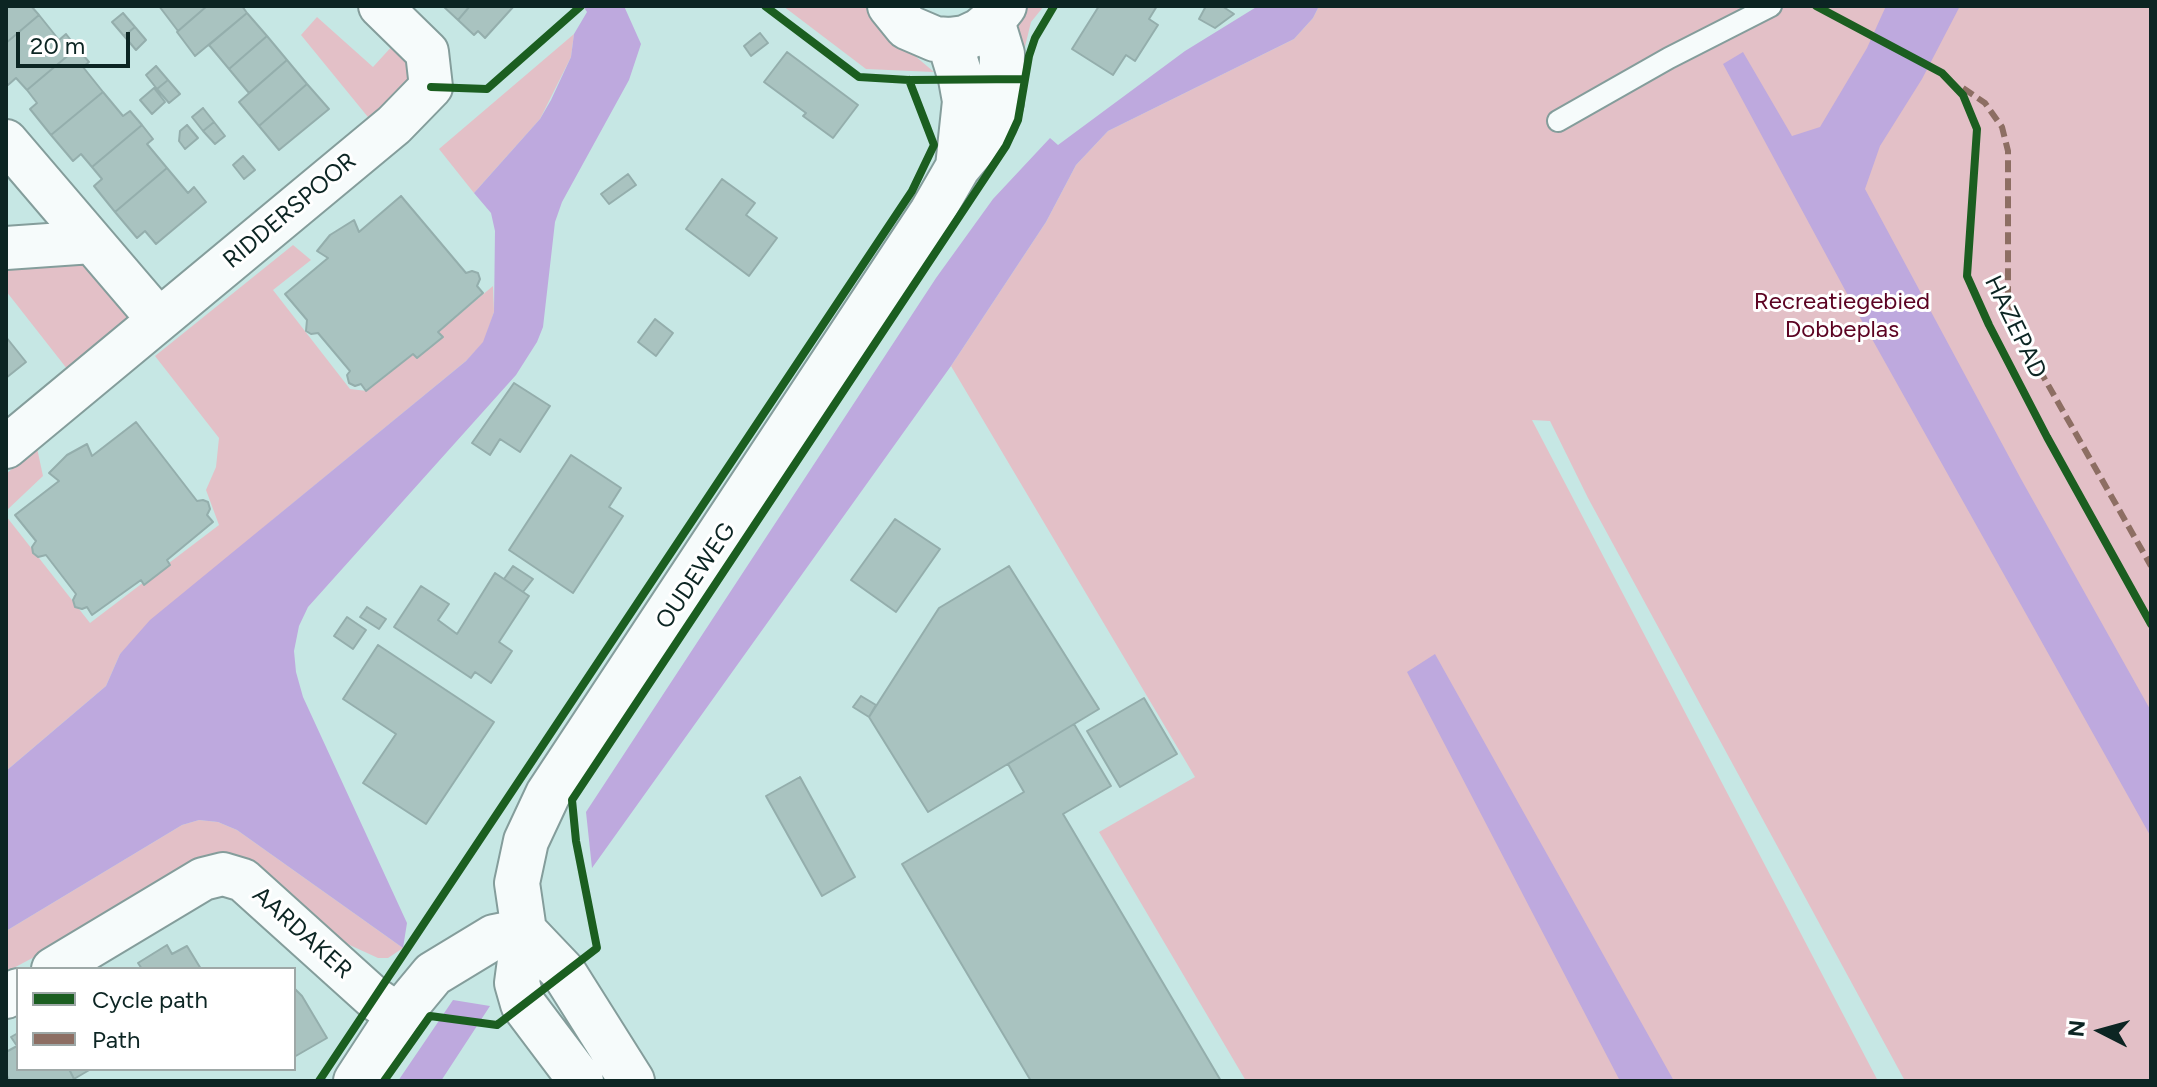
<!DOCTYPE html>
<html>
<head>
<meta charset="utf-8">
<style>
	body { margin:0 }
	#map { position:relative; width:2157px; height:1087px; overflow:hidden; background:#c6e7e4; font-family:Figtree,sans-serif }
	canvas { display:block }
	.frame { position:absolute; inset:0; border:8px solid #0c2523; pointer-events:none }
	.legend { position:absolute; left:16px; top:967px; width:280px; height:104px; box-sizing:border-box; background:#fff; border:2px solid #9ea8a7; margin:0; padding:10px 14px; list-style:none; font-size:24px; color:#0c2523 }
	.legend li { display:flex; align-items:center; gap:16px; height:40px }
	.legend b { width:40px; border:2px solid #9ea8a7 }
	.north { position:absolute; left:2061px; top:991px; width:80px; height:80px; -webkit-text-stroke:6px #fff; paint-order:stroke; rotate:276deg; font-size:22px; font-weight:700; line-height:32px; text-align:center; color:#0c2523 }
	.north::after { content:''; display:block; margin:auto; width:28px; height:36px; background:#0c2523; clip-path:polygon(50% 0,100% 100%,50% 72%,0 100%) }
	.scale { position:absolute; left:16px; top:32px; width:114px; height:36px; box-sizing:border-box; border:4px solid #0c2523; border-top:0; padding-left:10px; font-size:24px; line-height:28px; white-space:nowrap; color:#0c2523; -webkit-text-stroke:6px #fff; paint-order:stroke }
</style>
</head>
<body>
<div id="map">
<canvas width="2157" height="1087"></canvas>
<div class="frame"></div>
<ul class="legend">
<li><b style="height:10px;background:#1b5e20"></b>Cycle path</li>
<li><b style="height:10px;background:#8d6e63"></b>Path</li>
</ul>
<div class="north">N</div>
<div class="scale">20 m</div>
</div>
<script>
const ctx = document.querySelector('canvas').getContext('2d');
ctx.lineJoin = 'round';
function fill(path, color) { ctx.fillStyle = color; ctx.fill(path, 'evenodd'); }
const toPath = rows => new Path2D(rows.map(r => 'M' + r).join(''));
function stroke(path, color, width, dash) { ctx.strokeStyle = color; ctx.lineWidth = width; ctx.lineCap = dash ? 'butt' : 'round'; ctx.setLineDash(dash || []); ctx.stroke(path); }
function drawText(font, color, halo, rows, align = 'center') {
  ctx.font = font + ' Figtree,sans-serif'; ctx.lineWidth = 6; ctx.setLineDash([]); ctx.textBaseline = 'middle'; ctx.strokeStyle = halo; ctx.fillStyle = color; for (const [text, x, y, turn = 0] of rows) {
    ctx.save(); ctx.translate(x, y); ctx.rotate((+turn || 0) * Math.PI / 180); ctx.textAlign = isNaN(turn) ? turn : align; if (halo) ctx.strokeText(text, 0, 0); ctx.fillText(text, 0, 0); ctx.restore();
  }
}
fill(toPath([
	[783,6,867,6,888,33,934,72,866,69],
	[1020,6,1044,6,1031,22,1021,63,1016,31],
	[1319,6,2151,6,2151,1081,1905,1081,1588,498,1550,421,1532,420,1878,1081,1246,1081,1099,832,1195,777,951,366,1046,222,1076,165,1108,131,1294,39,1313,18],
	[317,17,373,67,394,44,413,64,416,76,372,122,301,35],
	[574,34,571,57,540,119,474,193,439,149],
	[293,245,311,260,273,290,350,389,367,391,493,286,494,312,484,342,466,361,276,517,120,654,106,686,6,771,6,516,90,623,219,525,206,490,216,467,219,438,155,356],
	[90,259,123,296,130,319,75,379,6,291,6,265],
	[37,448,43,476,6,511,6,474],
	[199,820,218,822,237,830,403,948,388,958,378,958,330,936,261,882,174,883,6,972,6,931,182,825]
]), '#e3c0c7');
fill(toPath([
	[583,6,624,6,641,44,629,80,562,202,555,222,543,327,537,342,516,375,308,607,299,626,294,651,296,672,303,697,407,923,403,948,237,830,218,822,199,820,182,825,6,931,6,771,106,686,120,654,150,620,466,361,483,342,494,312,495,231,491,213,474,193,540,119,551,100,571,57,574,34,587,12],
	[1258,6,1319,6,1313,18,1294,39,1108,131,1076,165,1046,222,951,366,592,868,586,812,936,278,993,199,1050,138,1058,145,1185,51],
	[1886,6,1960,6,1922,79,1880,146,1865,189,2021,479,2151,711,2151,837,1858,314,1723,64,1743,52,1792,136,1820,127,1867,48],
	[1435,654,1674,1081,1620,1081,1407,672],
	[453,1000,490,1006,441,1081,398,1081]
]), '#bea9de');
const building = toPath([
	[6,6,31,6,39,15,6,43,6,6],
	[159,6,207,6,178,31,159,6],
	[207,6,242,6,247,13,195,56,177,32,207,6],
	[443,6,470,6,458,20,443,6],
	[470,6,514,6,485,38,478,31,474,35,458,20,470,6],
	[1099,6,1157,6,1149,19,1158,25,1135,61,1126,55,1113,75,1072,49,1099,6],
	[1206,6,1222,6,1234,14,1215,28,1199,19,1206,6],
	[123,13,135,27,124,36,112,22,123,13],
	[247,13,267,36,229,69,209,45,247,13],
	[39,15,59,40,66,34,77,48,27,90,16,78,8,85,6,82,6,43,39,15],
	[135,27,146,40,136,50,124,36,135,27],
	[760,33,768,43,751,56,744,46,760,33],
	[267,36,287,60,249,93,229,69,267,36],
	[77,48,89,62,83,67,103,92,51,135,30,109,37,103,27,90,77,48],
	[787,52,858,105,833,138,803,116,806,113,764,82,787,52],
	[287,60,307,84,259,126,239,102,287,60],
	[156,66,168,80,157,89,146,75,156,66],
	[168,80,180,94,169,103,157,89,168,80],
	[307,84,329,109,279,150,259,126,307,84],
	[154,88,165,102,152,114,140,100,154,88],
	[103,92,123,116,130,111,142,125,92,167,81,154,73,161,51,135,103,92],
	[203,108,214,122,203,131,192,117,203,108],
	[214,122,225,136,215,144,203,131,214,122],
	[142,125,153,139,147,144,167,168,115,212,94,186,102,179,92,167,142,125],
	[187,125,198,138,185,149,179,141,180,131,187,125],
	[243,156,255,170,244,179,233,165,243,156],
	[167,168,188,193,194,187,206,202,156,244,145,231,137,238,115,212,167,168],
	[628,174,636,185,609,204,601,194,628,174],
	[722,179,755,203,746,215,777,238,749,276,686,229,722,179],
	[401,196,466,273,472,271,478,273,480,279,477,286,483,293,438,332,443,337,417,358,413,354,366,391,361,384,355,386,349,383,347,375,350,371,318,333,311,334,306,331,307,320,285,294,328,258,317,251,330,235,354,220,359,232,401,196],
	[655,319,673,333,656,356,638,342,655,319],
	[6,337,26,362,6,378,6,337],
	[514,383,550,406,520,452,500,439,490,455,472,443,514,383],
	[136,422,197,501,203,500,208,502,210,509,207,515,213,522,167,560,170,565,144,585,141,580,92,615,87,607,82,609,75,607,73,600,76,594,46,555,38,557,33,553,32,547,36,541,15,515,59,481,49,473,67,455,87,444,92,456,136,422],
	[571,455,621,488,609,507,623,516,573,593,509,550,571,455],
	[895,519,940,549,896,612,851,580,895,519],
	[513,566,533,579,523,592,504,579,513,566],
	[1009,566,1099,709,928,812,869,717,939,608,1009,566],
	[495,573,529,596,499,642,512,651,491,683,475,672,471,678,394,627,421,586,449,604,438,620,457,634,495,573],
	[367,607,386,619,379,629,360,617,367,607],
	[347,617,366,630,353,649,334,636,347,617],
	[378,645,494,722,426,824,363,783,396,734,343,699,378,645],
	[861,696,876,705,869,717,853,707,861,696],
	[1144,698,1177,754,1120,787,1087,731,1144,698],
	[1074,724,1111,786,1063,814,1221,1081,1031,1081,902,864,1024,792,1008,764,1074,724],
	[800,777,855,877,822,896,766,796,800,777],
	[167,945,172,954,187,946,201,969,142,969,138,963,167,945],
	[294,988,302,996,327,1038,294,1057,294,988],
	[18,1033,18,1069,69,1069,74,1079,71,1081,10,1081,6,1074,6,1052,17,1046,11,1037,18,1033],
	[69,1069,91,1069,74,1079,69,1069]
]);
fill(building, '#a9c3c0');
stroke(building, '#94aeac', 2);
const service = toPath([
	[1558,121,1669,58,1771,6]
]);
const minor = toPath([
	[6,141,159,320],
	[6,248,92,242],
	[6,447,394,125,431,87,427,52,380,6],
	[53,969,203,879,223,874,243,880,375,999,399,1015],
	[6,997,18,990]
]);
const tertiary = toPath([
	[356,1081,399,1015,433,974,494,937,524,931]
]);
const secondary = toPath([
	[890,6,907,27,935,39,949,40,965,38,980,31,992,21,1004,6],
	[949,40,961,79,965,101,958,167],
	[524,931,564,973,632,1081],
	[581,1081,523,1004,517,983,524,931,517,883,526,841,548,794,932,212,958,167,995,123,1001,102,1002,54,992,21]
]);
stroke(service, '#849d9b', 24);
stroke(minor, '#849d9b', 46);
stroke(tertiary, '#849d9b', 48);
stroke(secondary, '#849d9b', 48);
stroke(service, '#f6fbfb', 20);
stroke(minor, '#f6fbfb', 42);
stroke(tertiary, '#f6fbfb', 44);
stroke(secondary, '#f6fbfb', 44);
stroke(toPath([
	[1963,88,1985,103,2002,127,2008,151,2008,295,2022,339,2151,566]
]), '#8d6e63', 6, [12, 6]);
stroke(toPath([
	[765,6,859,77,909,80,1025,79],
	[1816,6,1942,73,1963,95,1977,129,1967,276,1989,325,2047,437,2151,624],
	[431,87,487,89,581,6],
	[319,1081,912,191,934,145,909,80],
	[384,1081,430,1016,497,1025,597,948,576,841,572,800,1006,146,1018,120,1029,56,1035,38,1054,6]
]), '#1b5e20', 8);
drawText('24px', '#0c2523', '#fff', [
	["RIDDERSPOOR",290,211,-40],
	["HAZEPAD",2015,327,64],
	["OUDEWEG",696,576,-56],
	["AARDAKER",302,933,42]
]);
drawText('24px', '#5c0322', '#fff', [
	["Recreatiegebied",1842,302],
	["Dobbeplas",1842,330]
]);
</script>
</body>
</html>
